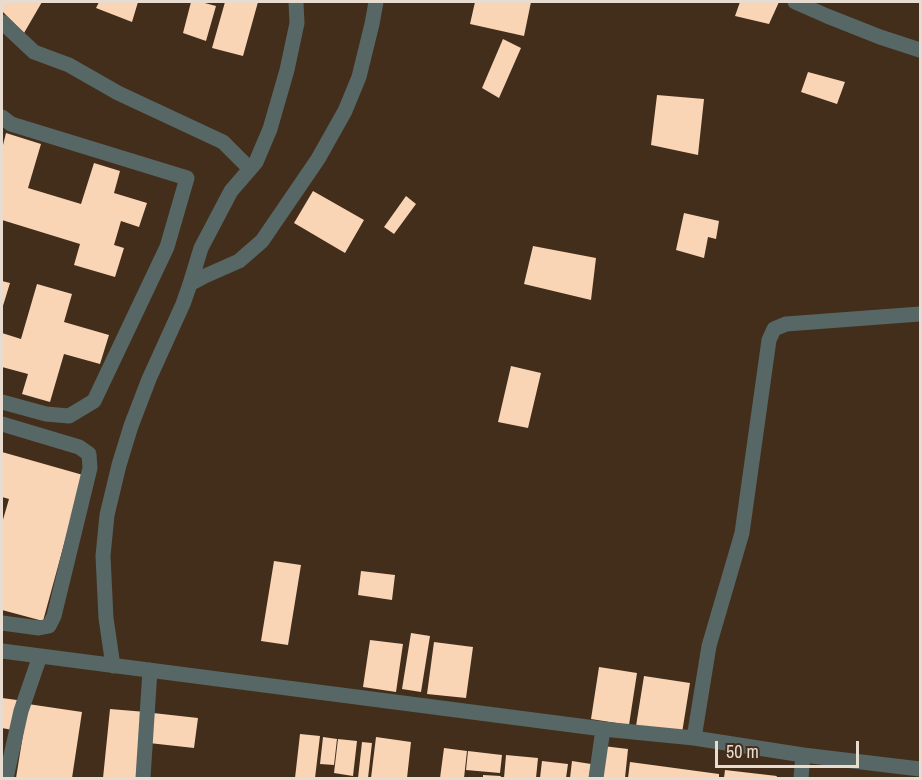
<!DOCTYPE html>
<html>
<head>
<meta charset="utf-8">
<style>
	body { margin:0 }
	#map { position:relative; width:922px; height:780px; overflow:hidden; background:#422e1b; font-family:"Archivo Narrow",sans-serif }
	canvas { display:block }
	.frame { position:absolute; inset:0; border:3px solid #e8dbd0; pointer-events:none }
	.scale { position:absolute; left:715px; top:741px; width:144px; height:27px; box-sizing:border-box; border:3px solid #e8dbd0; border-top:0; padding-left:8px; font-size:18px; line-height:21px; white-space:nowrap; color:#e8dbd0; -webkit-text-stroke:4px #422e1b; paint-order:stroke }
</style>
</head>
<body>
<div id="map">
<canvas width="922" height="780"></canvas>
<div class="frame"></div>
<div class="scale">50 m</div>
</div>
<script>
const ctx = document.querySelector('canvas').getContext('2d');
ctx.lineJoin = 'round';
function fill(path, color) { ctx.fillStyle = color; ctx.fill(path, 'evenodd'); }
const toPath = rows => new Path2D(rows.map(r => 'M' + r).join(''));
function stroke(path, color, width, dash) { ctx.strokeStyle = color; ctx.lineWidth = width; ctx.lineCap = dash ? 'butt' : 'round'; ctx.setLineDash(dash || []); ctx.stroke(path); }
fill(toPath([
	[2,2,42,2,24,33,2,11],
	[99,2,138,2,132,22,96,8],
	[191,2,201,2,216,6,206,41,183,33],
	[225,2,258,2,243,56,212,48],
	[475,2,531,2,524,36,470,24],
	[740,2,779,2,769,24,735,16],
	[503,39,521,48,499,98,482,88],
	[808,72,845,82,837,104,801,92],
	[657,95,704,99,698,155,651,145],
	[6,133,41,144,28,188,81,204,94,163,120,171,114,193,147,203,139,227,121,221,114,245,124,248,115,277,74,265,80,244,2,220,2,149],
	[313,191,364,220,345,253,294,223],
	[406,196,416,204,394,234,384,227],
	[684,213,719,221,716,239,708,237,704,258,676,250],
	[533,246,596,258,591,300,524,284],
	[2,281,10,283,2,309],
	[37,284,72,294,64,322,109,335,100,364,64,354,50,402,22,394,28,374,2,367,2,333,21,339],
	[511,366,541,373,528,428,498,422],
	[2,452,83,475,43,621,2,610,2,523,9,499,2,497],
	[274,561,301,565,288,645,261,641],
	[361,571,395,575,392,600,358,595],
	[411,633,430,636,421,692,402,689],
	[370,640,403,644,396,692,363,687],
	[434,642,473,647,466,698,427,694],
	[599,667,637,673,629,725,591,719],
	[644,676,690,683,682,733,636,726],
	[2,698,17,700,12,730,2,728],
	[28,704,82,712,72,778,16,778],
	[110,709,146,712,140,778,103,778],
	[153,713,198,718,194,748,149,743],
	[300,734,320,736,315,778,295,778],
	[323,737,337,739,334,765,320,764],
	[376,737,411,742,407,778,371,778],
	[338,739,357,741,353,776,334,773],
	[362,742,372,743,368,778,358,778],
	[603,746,628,749,625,778,599,778],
	[444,748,467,751,464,778,440,778],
	[468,751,502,755,500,773,466,770],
	[506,755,538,758,536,778,504,778],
	[542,761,568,764,566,778,540,778],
	[572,761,591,764,589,778,570,778],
	[630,762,719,774,719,778,628,778],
	[725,770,777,776,776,778,724,778],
	[483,775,501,776,500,778,483,778]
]), '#f9d4b5');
stroke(toPath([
	[795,2,827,16,880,37,920,50],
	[2,22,34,52,69,65,118,93,223,142,250,169],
	[2,117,11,124,187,178,167,247,94,401,69,416,46,414,2,402],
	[190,284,201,248,231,191,256,162,270,129,287,70,297,23,296,2],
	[2,424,79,447,89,454,90,468,54,616,49,626,39,628,2,623],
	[2,651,603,729,694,738,803,755,920,769],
	[113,666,106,618,103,556,107,515,119,465,131,426,149,379,183,304,190,284,205,276,239,261,262,241,318,159,345,111,359,77,372,24,376,2],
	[694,738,709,646,742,533,769,340,774,329,786,324,920,314],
	[6,778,21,711,40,656],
	[143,778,150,670],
	[596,778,603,729],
	[801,778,803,755]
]), '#576765', 15);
</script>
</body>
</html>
